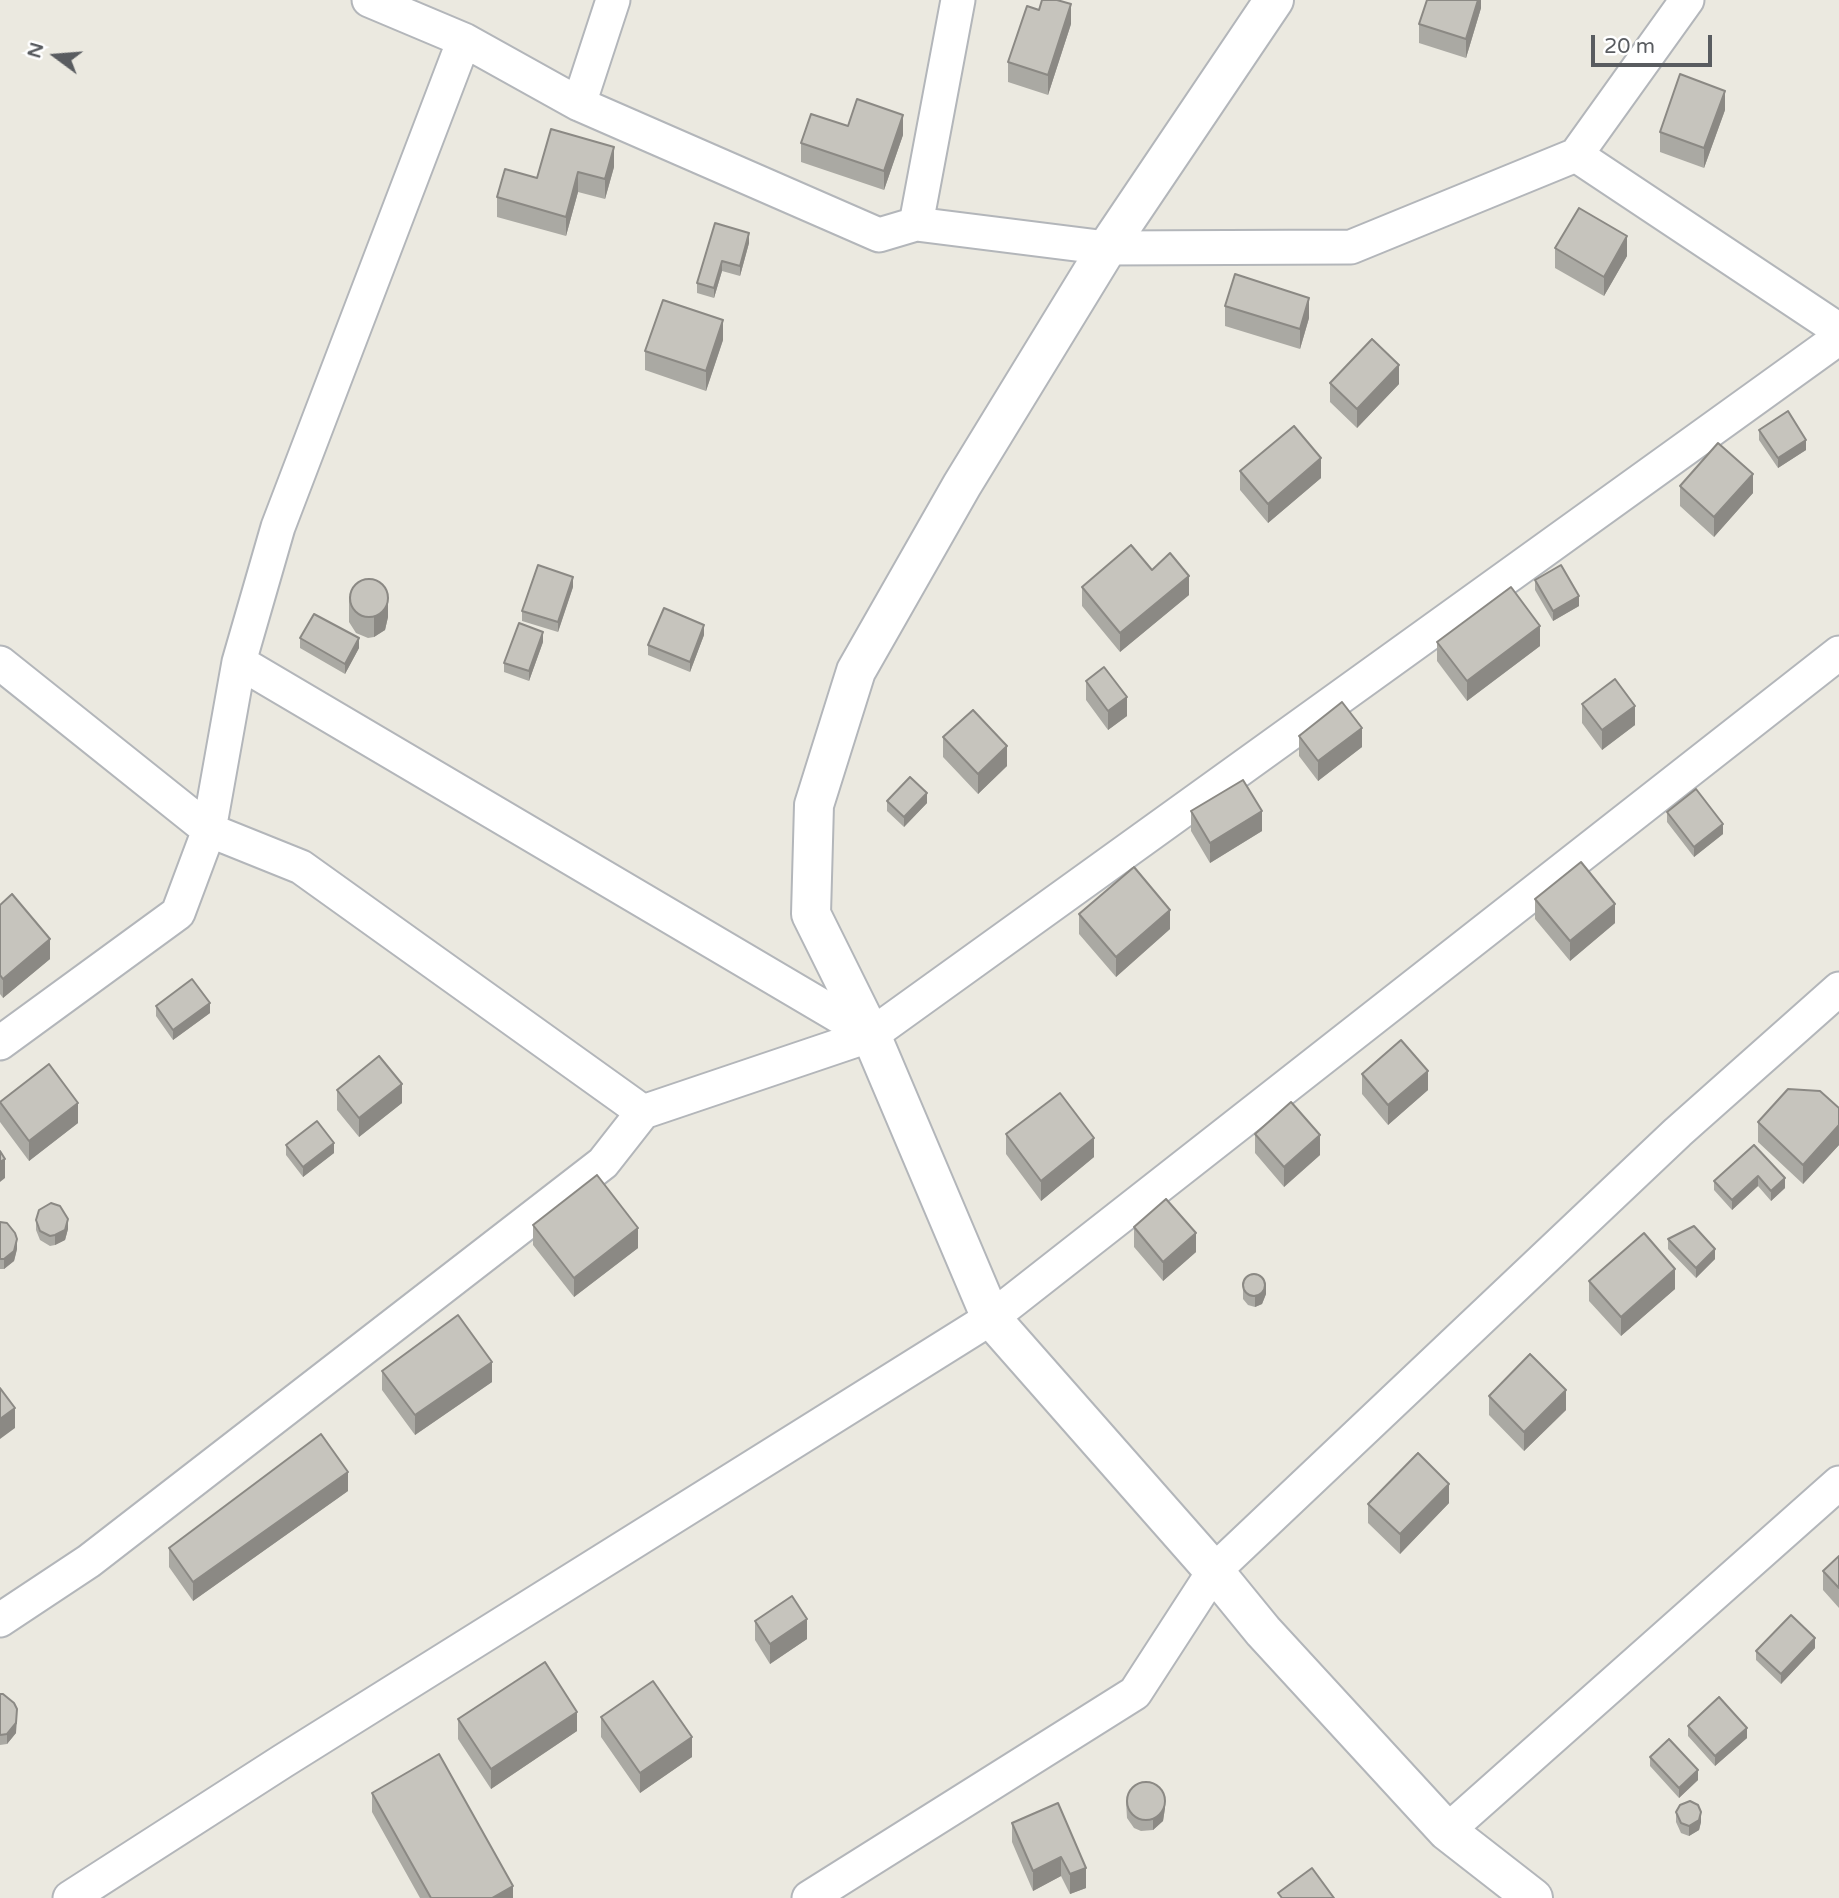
<!DOCTYPE html>
<html>
<head>
<meta charset="utf-8">
<style>
	body { margin:0 }
	#map { position:relative; width:1839px; height:1898px; overflow:hidden; background:#ebe9e0; font-family:"Varela Round",sans-serif }
	canvas { display:block }
	.north { position:absolute; left:21px; top:21px; width:70px; height:70px; -webkit-text-stroke:5px #fff; paint-order:stroke; rotate:286deg; font-size:19px; font-weight:700; line-height:28px; text-align:center; color:#595c60 }
	.north::after { content:''; display:block; margin:auto; width:24px; height:32px; background:#595c60; clip-path:polygon(50% 0,100% 100%,50% 72%,0 100%) }
	.scale { position:absolute; left:1591px; top:35px; width:121px; height:32px; box-sizing:border-box; border:4px solid #595c60; border-top:0; padding-left:9px; font-size:21px; line-height:24px; white-space:nowrap; color:#595c60; -webkit-text-stroke:5px #fff; paint-order:stroke }
</style>
</head>
<body>
<div id="map">
<canvas width="1839" height="1898"></canvas>
<div class="north">N</div>
<div class="scale">20 m</div>
</div>
<script>
const ctx = document.querySelector('canvas').getContext('2d');
ctx.lineJoin = 'round';
const toPath = rows => new Path2D(rows.map(r => 'M' + r).join(''));
function stroke(path, color, width, dash) { ctx.strokeStyle = color; ctx.lineWidth = width; ctx.lineCap = dash ? 'butt' : 'round'; ctx.setLineDash(dash || []); ctx.stroke(path); }
function fill(path, color) { ctx.fillStyle = color; ctx.fill(path, 'evenodd'); }
const minor = toPath([
	[369,0,464,40,579,104,879,235,916,224,1107,248,1351,247,1576,155,1839,330],
	[579,104,613,0],
	[1576,155,1687,0],
	[916,224,958,0],
	[239,662,871,1035],
	[0,663,209,830,301,867,643,1112],
	[0,1043,178,913,209,830,239,662,278,527,464,40],
	[0,1620,89,1561,603,1163,643,1112,871,1035,1839,338],
	[1447,1831,1839,1483],
	[70,1898,283,1761,991,1318,1839,653],
	[809,1898,1135,1693,1214,1571,1678,1132,1839,989]
]);
const tertiary = toPath([
	[1274,0,1107,248,962,485,856,671,814,805,811,914,871,1035,991,1318,1214,1571,1263,1631,1447,1831,1533,1898]
]);
stroke(minor, '#b3b6ba', 37);
stroke(tertiary, '#b3b6ba', 42);
stroke(minor, '#fff', 33);
stroke(tertiary, '#fff', 38);
fill(toPath([
	[1481,0,1481,8,1466,58,1419,43,1419,24],
	[1071,24,1048,95,1008,82,1008,62],
	[1725,110,1704,168,1660,152,1660,132],
	[848,126,903,135,884,190,801,162,801,143],
	[614,167,605,199,578,192,566,236,497,217,497,197,537,178],
	[715,223,749,243,740,276,722,271,714,298,697,293,697,283],
	[1555,248,1627,256,1604,296,1555,268],
	[1225,306,1309,318,1300,349,1225,326],
	[723,340,706,391,645,370,645,351],
	[1330,383,1399,384,1357,428,1330,402],
	[1759,430,1806,450,1778,468,1759,440],
	[1240,471,1321,478,1268,523,1240,490],
	[1680,486,1753,493,1714,537,1680,506],
	[1152,570,1189,595,1120,652,1082,606,1082,587],
	[1535,580,1579,606,1553,621,1535,590],
	[573,587,558,632,522,621,522,611],
	[349,596,388,617,385,630,374,637,368,638,356,633,349,622],
	[704,635,690,672,648,655,648,645],
	[300,638,359,648,345,674,300,648],
	[543,642,529,681,504,672,504,663],
	[1437,642,1540,646,1467,701,1437,661],
	[1086,681,1127,716,1108,730,1086,700],
	[1582,704,1635,725,1602,750,1582,723],
	[1299,736,1362,747,1318,781,1299,756],
	[943,737,1007,766,978,794,943,757],
	[887,801,927,803,904,827,887,811],
	[1191,811,1262,831,1210,863,1191,831],
	[1667,812,1723,834,1694,857,1667,822],
	[1535,899,1615,923,1570,961,1535,919],
	[0,905,50,959,3,998,0,994],
	[1079,914,1170,929,1116,977,1079,934],
	[156,1006,210,1013,173,1040,156,1016],
	[1362,1074,1428,1090,1388,1125,1362,1094],
	[337,1090,402,1103,359,1137,337,1110],
	[0,1102,78,1123,29,1161,0,1122],
	[1839,1108,1839,1145,1803,1184,1758,1142,1758,1122],
	[1006,1134,1094,1157,1041,1201,1006,1154],
	[1255,1134,1320,1155,1284,1187,1255,1153],
	[286,1145,334,1153,303,1177,286,1155],
	[1754,1145,1785,1188,1771,1201,1758,1186,1732,1210,1714,1190,1714,1181],
	[36,1220,68,1229,65,1240,55,1245,50,1246,40,1240,36,1230],
	[0,1222,17,1249,14,1261,4,1269,0,1269],
	[533,1225,638,1248,574,1297,533,1245],
	[1134,1227,1196,1252,1163,1281,1134,1247],
	[1668,1239,1715,1259,1696,1278,1668,1249],
	[1589,1281,1675,1289,1621,1336,1589,1301],
	[1243,1289,1266,1294,1262,1304,1255,1307,1248,1305,1243,1299],
	[382,1371,492,1382,415,1435,382,1390],
	[1489,1396,1566,1410,1524,1451,1489,1415],
	[348,1491,193,1601,169,1567,169,1548],
	[1449,1503,1400,1554,1368,1523,1368,1504],
	[1839,1556,1839,1608,1823,1590,1823,1571],
	[755,1621,807,1639,770,1664,755,1640],
	[1815,1648,1781,1684,1756,1660,1756,1651],
	[0,1694,16,1733,7,1744,0,1745],
	[601,1717,692,1757,640,1793,601,1737],
	[458,1719,577,1731,491,1789,458,1739],
	[1688,1726,1747,1738,1715,1766,1688,1736],
	[1650,1757,1698,1780,1679,1798,1650,1766],
	[372,1793,513,1898,420,1898,372,1812],
	[1126,1801,1165,1808,1163,1821,1153,1830,1141,1831,1134,1828,1127,1818],
	[1058,1803,1086,1888,1070,1894,1061,1876,1033,1891,1012,1842,1012,1823],
	[1676,1812,1701,1822,1699,1830,1689,1836,1681,1833,1676,1822]
]), '#aaa9a3');
fill(toPath([
	[1478,0,1481,0,1481,8,1466,58,1466,39],
	[1071,4,1071,24,1048,95,1048,75],
	[1725,91,1725,110,1704,168,1704,148],
	[903,115,903,135,884,190,884,171],
	[614,147,614,167,605,199,605,179],
	[578,172,578,192,566,236,566,217],
	[749,233,749,243,740,276,740,266],
	[1627,236,1627,256,1604,296,1604,277],
	[722,261,722,271,714,298,714,288],
	[1309,298,1309,318,1300,349,1300,329],
	[723,320,723,340,706,391,706,371],
	[1399,365,1399,384,1357,428,1357,409],
	[1806,440,1806,450,1778,468,1778,458],
	[1321,458,1321,478,1268,523,1268,504],
	[1753,474,1753,493,1714,537,1714,517],
	[1189,576,1189,595,1120,652,1120,633],
	[573,577,573,587,558,632,558,622],
	[1579,596,1579,606,1553,621,1553,611],
	[388,598,388,617,385,630,374,637,374,617],
	[704,625,704,635,690,672,690,662],
	[1540,626,1540,646,1467,701,1467,681],
	[543,632,543,642,529,681,529,671],
	[359,638,359,648,345,674,345,664],
	[1127,697,1127,716,1108,730,1108,711],
	[1635,706,1635,725,1602,750,1602,730],
	[1362,728,1362,747,1318,781,1318,761],
	[1007,746,1007,766,978,794,978,774],
	[927,793,927,803,904,827,904,817],
	[1262,811,1262,831,1210,863,1210,843],
	[1723,824,1723,834,1694,857,1694,847],
	[1615,904,1615,923,1570,961,1570,941],
	[1170,910,1170,929,1116,977,1116,957],
	[50,939,50,959,3,998,3,979],
	[210,1003,210,1013,173,1040,173,1030],
	[1428,1071,1428,1090,1388,1125,1388,1105],
	[402,1084,402,1103,359,1137,359,1118],
	[78,1103,78,1123,29,1161,29,1141],
	[1839,1125,1839,1145,1803,1184,1803,1165],
	[1320,1135,1320,1155,1284,1187,1284,1167],
	[1094,1138,1094,1157,1041,1201,1041,1181],
	[334,1143,334,1153,303,1177,303,1167],
	[5,1159,5,1178,0,1182,0,1162],
	[1758,1176,1758,1186,1732,1210,1732,1200],
	[1785,1178,1785,1188,1771,1201,1771,1191],
	[68,1219,68,1229,65,1240,55,1245,55,1235],
	[638,1228,638,1248,574,1297,574,1278],
	[1196,1233,1196,1252,1163,1281,1163,1262],
	[17,1239,17,1249,14,1261,4,1269,4,1259],
	[1715,1249,1715,1259,1696,1278,1696,1268],
	[1675,1269,1675,1289,1621,1336,1621,1317],
	[1266,1284,1266,1294,1262,1304,1255,1307,1255,1297],
	[492,1362,492,1382,415,1435,415,1415],
	[1566,1390,1566,1410,1524,1451,1524,1432],
	[15,1408,15,1428,0,1439,0,1419],
	[348,1472,348,1491,193,1601,193,1582],
	[1449,1484,1449,1503,1400,1554,1400,1534],
	[807,1619,807,1639,770,1664,770,1644],
	[1815,1638,1815,1648,1781,1684,1781,1674],
	[577,1712,577,1731,491,1789,491,1769],
	[17,1719,16,1733,7,1744,7,1734],
	[1747,1728,1747,1738,1715,1766,1715,1756],
	[692,1737,692,1757,640,1793,640,1773],
	[1698,1770,1698,1780,1679,1798,1679,1788],
	[1165,1798,1165,1808,1163,1821,1153,1830,1153,1820],
	[1701,1812,1701,1822,1699,1830,1689,1836,1689,1826],
	[1061,1857,1061,1876,1033,1891,1033,1871],
	[1086,1868,1086,1888,1070,1894,1070,1874],
	[513,1886,513,1898,492,1898]
]), '#8b8984');
const building = toPath([
	[1042,0,1057,0,1071,4,1048,75,1008,62,1027,6,1039,10,1042,0],
	[1427,0,1478,0,1466,39,1419,24,1427,0],
	[1680,74,1725,91,1704,148,1660,132,1680,74],
	[857,99,903,115,884,171,801,143,811,114,848,126,857,99],
	[551,129,614,147,605,179,578,172,566,217,497,197,505,169,537,178,551,129],
	[1579,208,1627,236,1604,277,1555,248,1579,208],
	[715,223,749,233,740,266,722,261,714,288,697,283,715,223],
	[1235,274,1309,298,1300,329,1225,306,1235,274],
	[663,300,723,320,706,371,645,351,663,300],
	[1372,339,1399,365,1357,409,1330,383,1372,339],
	[1788,411,1806,440,1778,458,1759,430,1788,411],
	[1294,426,1321,458,1268,504,1240,471,1294,426],
	[1718,443,1753,474,1714,517,1680,486,1718,443],
	[1131,545,1152,570,1170,553,1189,576,1120,633,1082,587,1131,545],
	[538,565,573,577,558,622,522,611,538,565],
	[1561,565,1579,596,1553,611,1535,580,1561,565],
	'350 598a19 19 0 1 1 38 0a19 19 0 1 1-38 0Z',
	[1511,587,1540,626,1467,681,1437,642,1511,587],
	[664,608,704,625,690,662,648,645,664,608],
	[314,614,359,638,345,664,300,638,314,614],
	[519,623,543,632,529,671,504,663,519,623],
	[1104,667,1127,697,1108,711,1086,681,1104,667],
	[1615,679,1635,706,1602,730,1582,704,1615,679],
	[1342,702,1362,728,1318,761,1299,736,1342,702],
	[973,710,1007,746,978,774,943,737,973,710],
	[910,777,927,793,904,817,887,801,910,777],
	[1243,780,1262,811,1210,843,1191,811,1243,780],
	[1696,789,1723,824,1694,847,1667,812,1696,789],
	[1581,862,1615,904,1570,941,1535,899,1581,862],
	[1134,867,1170,910,1116,957,1079,914,1134,867],
	[12,894,50,939,3,979,0,975,0,905,12,894],
	[192,979,210,1003,173,1030,156,1006,192,979],
	[1401,1040,1428,1071,1388,1105,1362,1074,1401,1040],
	[379,1056,402,1084,359,1118,337,1090,379,1056],
	[49,1064,78,1103,29,1141,0,1102,49,1064],
	[1788,1089,1820,1091,1839,1108,1839,1125,1803,1165,1758,1122,1788,1089],
	[1060,1093,1094,1138,1041,1181,1006,1134,1060,1093],
	[1291,1102,1320,1135,1284,1167,1255,1134,1291,1102],
	[317,1121,334,1143,303,1167,286,1145,317,1121],
	[1754,1145,1785,1178,1771,1191,1758,1176,1732,1200,1714,1181,1754,1145],
	[0,1151,5,1159,0,1162,0,1151],
	[597,1175,638,1228,574,1278,533,1225,597,1175],
	[1166,1199,1196,1233,1163,1262,1134,1227,1166,1199],
	[51,1203,60,1206,68,1219,65,1230,55,1235,50,1236,40,1231,36,1220,39,1210,51,1203],
	[0,1222,7,1223,15,1233,17,1239,14,1251,4,1259,0,1259,0,1222],
	[1694,1226,1715,1249,1696,1268,1668,1239,1694,1226],
	[1644,1233,1675,1269,1621,1317,1589,1281,1644,1233],
	'1243 1285a11 11 0 1 1 22 0a11 11 0 1 1-22 0Z',
	[458,1315,492,1362,415,1415,382,1371,458,1315],
	[1530,1354,1566,1390,1524,1432,1489,1396,1530,1354],
	[0,1388,15,1408,0,1419,0,1388],
	[321,1434,348,1472,193,1582,169,1548,321,1434],
	[1418,1453,1449,1484,1400,1534,1368,1504,1418,1453],
	[1839,1556,1839,1588,1823,1571,1839,1556],
	[792,1596,807,1619,770,1644,755,1621,792,1596],
	[1791,1615,1815,1638,1781,1674,1756,1651,1791,1615],
	[545,1662,577,1712,491,1769,458,1719,545,1662],
	[653,1681,692,1737,640,1773,601,1717,653,1681],
	[0,1694,3,1694,14,1703,17,1709,16,1723,7,1734,0,1735,0,1694],
	[1719,1697,1747,1728,1715,1756,1688,1726,1719,1697],
	[1669,1739,1698,1770,1679,1788,1650,1757,1669,1739],
	[439,1754,513,1886,492,1898,431,1898,372,1793,439,1754],
	'1127 1801a19 19 0 1 1 38 0a19 19 0 1 1-38 0Z',
	[1690,1801,1698,1805,1701,1812,1699,1820,1689,1826,1681,1823,1676,1812,1680,1805,1690,1801],
	[1058,1803,1086,1868,1070,1874,1061,1857,1033,1871,1012,1823,1058,1803],
	[1312,1868,1334,1898,1282,1898,1278,1893,1312,1868]
]);
fill(building, '#c6c4bd');
stroke(building, '#8b8984', 2);
</script>
</body>
</html>
